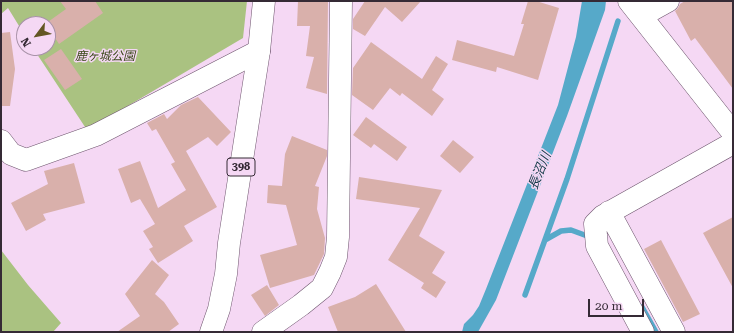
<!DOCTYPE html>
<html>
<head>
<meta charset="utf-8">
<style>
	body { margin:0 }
	#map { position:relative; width:734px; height:333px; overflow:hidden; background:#f5d8f4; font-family:"Roboto Serif",serif }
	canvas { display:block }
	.frame { position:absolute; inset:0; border:2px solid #352a35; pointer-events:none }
	.north { position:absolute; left:16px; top:16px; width:40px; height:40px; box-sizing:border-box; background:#f5d8f4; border:1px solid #a892a8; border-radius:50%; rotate:238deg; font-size:11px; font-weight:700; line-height:16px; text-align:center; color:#352a35 }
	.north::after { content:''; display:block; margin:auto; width:14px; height:18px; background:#635623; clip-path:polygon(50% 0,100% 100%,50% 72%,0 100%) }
	.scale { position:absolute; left:588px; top:299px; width:56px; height:18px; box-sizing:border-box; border:2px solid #352a35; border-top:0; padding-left:5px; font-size:12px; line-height:14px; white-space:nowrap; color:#352a35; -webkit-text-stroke:3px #f5d8f4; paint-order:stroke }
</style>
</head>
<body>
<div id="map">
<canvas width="734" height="333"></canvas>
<div class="frame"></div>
<div class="north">N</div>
<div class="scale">20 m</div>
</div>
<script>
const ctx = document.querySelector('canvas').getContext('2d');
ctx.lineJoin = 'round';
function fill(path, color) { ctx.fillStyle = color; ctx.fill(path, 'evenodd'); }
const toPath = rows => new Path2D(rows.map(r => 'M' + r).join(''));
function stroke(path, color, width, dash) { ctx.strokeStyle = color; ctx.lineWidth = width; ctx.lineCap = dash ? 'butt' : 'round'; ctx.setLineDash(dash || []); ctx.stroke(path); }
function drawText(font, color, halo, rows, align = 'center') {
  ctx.font = font + ' "Roboto Serif","Noto Sans JP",serif'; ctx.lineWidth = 3; ctx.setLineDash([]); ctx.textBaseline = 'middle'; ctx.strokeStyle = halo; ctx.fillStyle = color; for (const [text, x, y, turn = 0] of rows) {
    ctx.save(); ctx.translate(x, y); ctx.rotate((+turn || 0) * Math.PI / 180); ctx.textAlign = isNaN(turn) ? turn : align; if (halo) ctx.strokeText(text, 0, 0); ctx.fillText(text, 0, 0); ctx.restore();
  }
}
fill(toPath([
	[1,1,247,1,243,38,87,130,33,48,48,48,48,24,24,24,24,34,8,8,1,14],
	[1,250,28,285,61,323,53,332,1,332]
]), '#aac281');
fill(toPath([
	[582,1,606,1,605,10,567,116,496,300,478,332,462,332,464,324,473,315,479,306,486,289,558,105,576,37]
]), '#56a9c9');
stroke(toPath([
	[545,240,561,231,571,230,590,237],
	[525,295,567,179,618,21],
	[642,307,656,332]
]), '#56a9c9', 5.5);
fill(toPath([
	[60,1,95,1,103,13,59,44,48,27,48,24,45,24,66,9],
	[298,1,328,1,327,94,306,88,314,57,306,56,310,26,297,26],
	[365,1,421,1,402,22,385,7,365,36,353,29,353,19],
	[528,1,536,1,559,8,538,80,497,67,496,72,452,60,457,40,514,56,524,24,521,24],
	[685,1,733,1,733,89,695,38,691,41,675,11,678,8,680,4],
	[10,32,15,69,10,106,1,106,1,33],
	[371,42,422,79,436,56,448,64,432,90,444,99,432,116,402,93,400,96,390,88,373,110,352,95,353,68],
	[61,49,82,79,65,90,44,60],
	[198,97,231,132,217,146,208,137,186,151,217,207,184,226,193,241,158,263,149,249,153,247,143,231,155,224,140,199,131,203,118,169,140,161,158,208,186,190,171,164,175,162,156,129,152,131,147,123,164,114,167,119,181,105],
	[366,117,407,147,397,161,374,144,371,148,353,135],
	[292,136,327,150,327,156,315,186,319,187,317,209,325,238,324,254,314,275,270,288,260,255,297,245,286,205,267,203,268,185,282,186,285,154],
	[453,140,474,157,460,173,440,156],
	[74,163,85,203,43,214,46,220,26,231,11,203,48,184,44,171],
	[359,177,442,190,419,236,445,252,432,273,446,282,436,298,421,288,424,283,388,260,420,208,356,199],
	[733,217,733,288,703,233],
	[661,240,700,314,683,322,644,249],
	[152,260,169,275,155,294,164,302,179,324,168,332,117,332,140,316,125,294],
	[376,284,406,332,338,332,328,307,355,297],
	[267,285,279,305,265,316,251,295]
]), '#d9b0ab');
const minor = toPath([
	[629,1,733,133],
	[641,16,668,1],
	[1,141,11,154,26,160,96,135,259,51],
	[609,212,674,332],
	[263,332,301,305,322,288,330,272,336,257,338,237,341,1],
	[643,332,597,246,595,224,603,216,733,143]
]);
const highway = toPath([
	[211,332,219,309,226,274,229,243,259,51,264,1]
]);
stroke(minor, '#6e566e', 23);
stroke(highway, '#6e566e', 23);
stroke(minor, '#fff', 22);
stroke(highway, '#fff', 22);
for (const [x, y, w] of [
	[241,167,28]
]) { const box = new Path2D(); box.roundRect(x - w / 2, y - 9, w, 18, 3); ctx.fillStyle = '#f5d8f4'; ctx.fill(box); stroke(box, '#352a35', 1); }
drawText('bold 11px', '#352a35', null, [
	["398",241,167]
]);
drawText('italic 12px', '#394818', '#f5d8f4', [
	["鹿ヶ城公園",105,56]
]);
drawText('italic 13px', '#133947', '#f5d8f4', [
	["長沼川",540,171,-68]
]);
</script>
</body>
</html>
